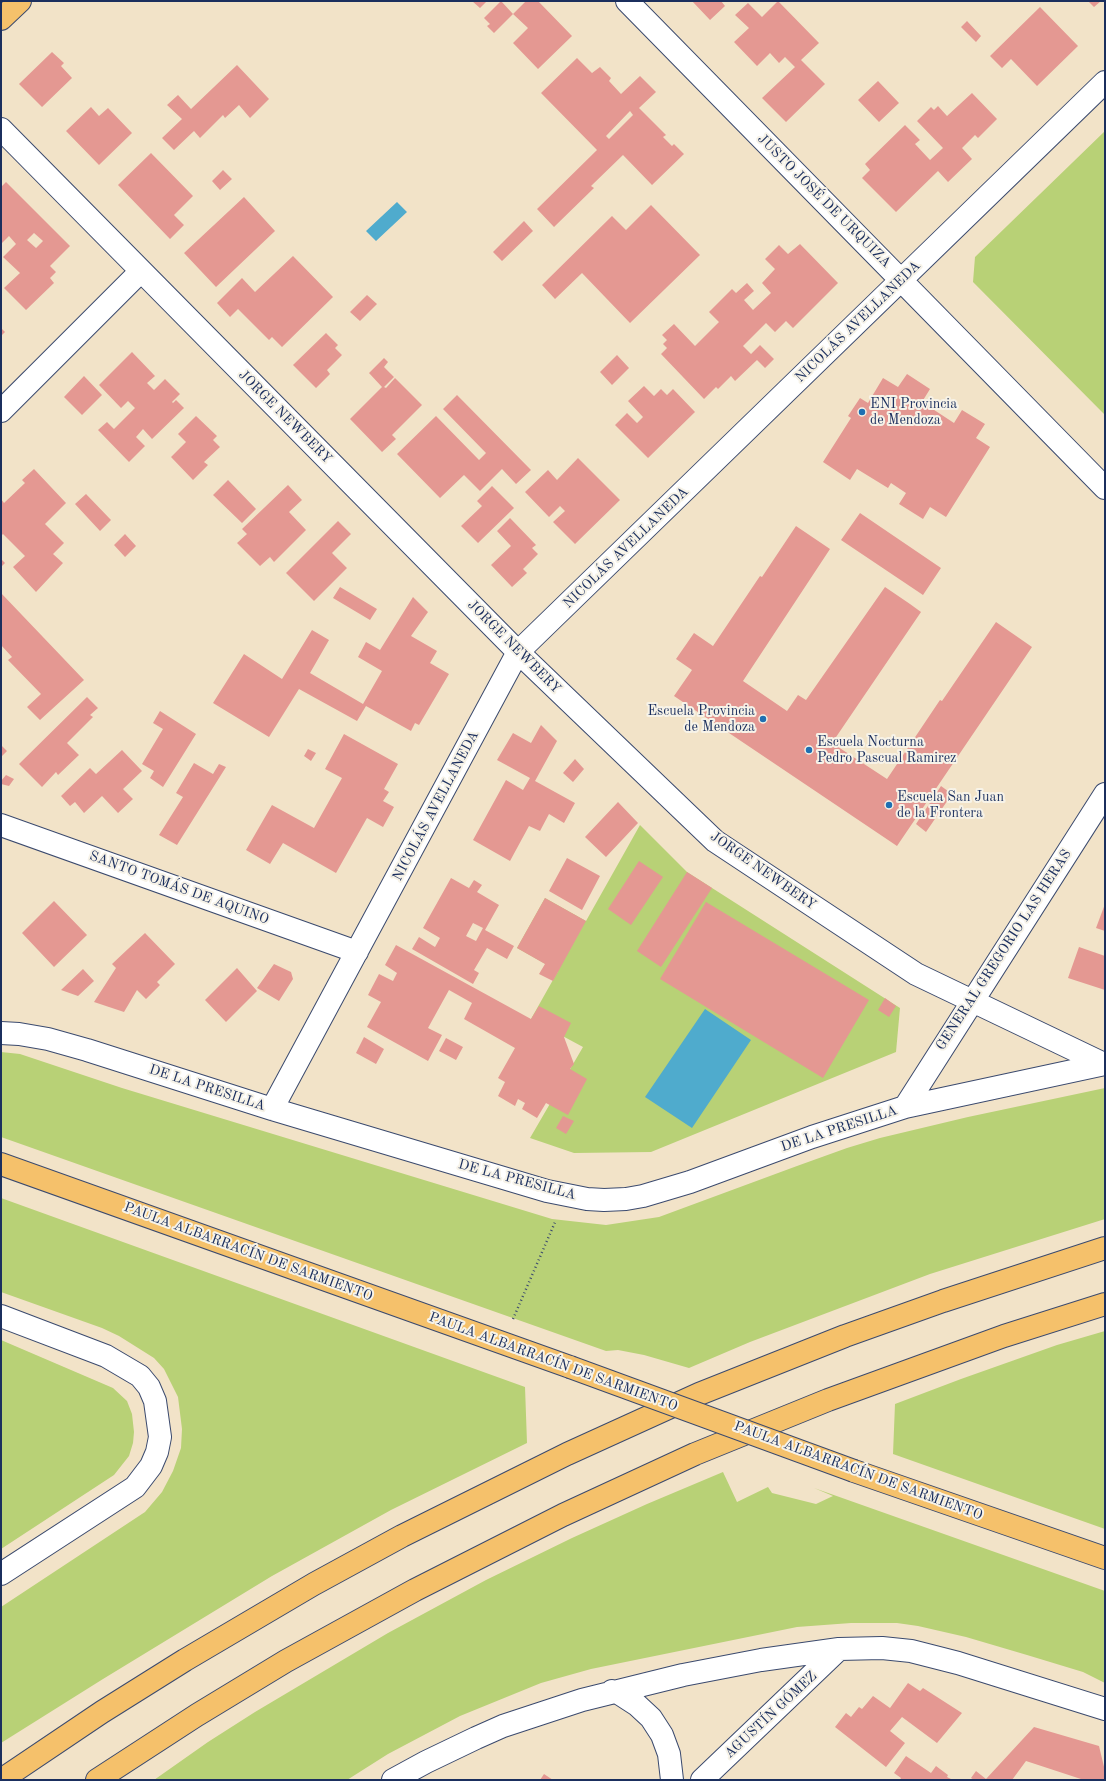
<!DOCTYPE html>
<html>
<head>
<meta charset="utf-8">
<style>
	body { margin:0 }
	#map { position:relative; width:1106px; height:1781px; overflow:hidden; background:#f2e3c8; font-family:"Old Standard TT",serif }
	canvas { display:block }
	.frame { position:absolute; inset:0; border:2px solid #1b2f5e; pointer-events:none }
</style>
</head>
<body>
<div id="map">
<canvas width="1106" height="1781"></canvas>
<div class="frame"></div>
</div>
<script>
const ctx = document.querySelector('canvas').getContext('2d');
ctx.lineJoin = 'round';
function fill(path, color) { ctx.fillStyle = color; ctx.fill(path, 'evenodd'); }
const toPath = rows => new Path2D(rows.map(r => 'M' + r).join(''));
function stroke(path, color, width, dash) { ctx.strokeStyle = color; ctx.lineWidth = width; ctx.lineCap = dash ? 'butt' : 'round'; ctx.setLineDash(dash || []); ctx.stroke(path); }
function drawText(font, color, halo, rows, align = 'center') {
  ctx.font = font + ' "Old Standard TT",serif'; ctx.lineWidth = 4; ctx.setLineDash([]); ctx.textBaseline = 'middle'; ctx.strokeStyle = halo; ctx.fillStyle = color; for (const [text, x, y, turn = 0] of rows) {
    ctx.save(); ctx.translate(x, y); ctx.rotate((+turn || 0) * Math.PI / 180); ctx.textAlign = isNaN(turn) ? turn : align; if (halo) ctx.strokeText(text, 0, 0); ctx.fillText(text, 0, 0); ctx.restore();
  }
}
fill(toPath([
	[1105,131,1105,415,973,282,975,257],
	[640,825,687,872,900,1008,896,1052,651,1152,574,1153,530,1138,583,1047,531,1019,558,971,517,948,545,898,586,921],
	[1,1052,20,1054,122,1088,552,1219,606,1225,659,1217,797,1166,847,1148,880,1138,968,1117,1105,1088,1105,1219,930,1274,750,1342,689,1368,644,1355,618,1350,606,1351,1,1137],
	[1,1198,525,1387,527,1443,391,1510,272,1576,103,1679,1,1743,1,1607,145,1512,162,1492,173,1471,181,1448,182,1429,178,1397,164,1369,154,1358,119,1336,102,1328,1,1292],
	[1105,1331,1105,1529,893,1454,895,1404,961,1379,1057,1345],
	[1,1340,113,1388,127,1401,132,1414,134,1432,133,1443,129,1456,114,1475,1,1549],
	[723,1472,737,1502,768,1487,772,1493,816,1504,833,1496,814,1488,1105,1591,1105,1683,1083,1672,1027,1655,966,1637,918,1626,897,1623,851,1623,797,1627,591,1669,541,1683,460,1716,388,1754,347,1780,154,1780,208,1742,255,1712,388,1633,486,1580,572,1538,647,1504]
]), '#b8d176');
fill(toPath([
	[397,202,407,212,376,241,366,231],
	[705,1009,751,1040,692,1128,645,1097]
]), '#4fabcd');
fill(toPath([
	[472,1,487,1,480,8],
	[501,1,513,14,494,33,487,26,490,24,484,18],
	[526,1,538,1,572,36,538,69,513,43,528,28,513,14],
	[692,1,721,1,725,6,710,20],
	[778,1,819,43,801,60,825,84,786,122,762,98,795,67,785,57,779,63,770,53,757,66,734,42,749,28,735,15,748,3,762,17],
	[1088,1,1101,1,1094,7],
	[1040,7,1078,46,1037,86,1011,59,1002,68,990,56],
	[967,21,981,36,976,42,961,27],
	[52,52,64,63,61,66,72,78,42,107,19,84],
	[577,58,592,73,600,67,611,78,609,81,621,94,640,76,656,92,639,108,666,135,663,137,672,146,674,144,684,154,652,185,623,155,591,186,594,188,554,227,537,209,597,150,541,93],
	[630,111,633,115,609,139,606,136],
	[237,65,269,99,250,118,239,105,225,118,223,115,200,138,194,131,174,150,162,138,182,119,167,105,178,95,191,109],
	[878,81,899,103,879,122,858,100],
	[972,93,997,119,978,138,975,135,962,148,972,159,948,182,938,171,896,212,862,178,870,170,865,164,905,125,920,140,915,144,930,160,943,148,917,121,931,107,934,110,938,106,947,116],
	[91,107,99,116,108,108,132,133,99,165,66,131],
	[151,153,193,196,174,215,184,225,170,239,118,185],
	[223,170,232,179,220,190,212,181],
	[6,182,70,246,50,266,56,272,50,278,54,283,26,310,4,288,20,273,3,257,16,244,9,236,1,244,1,187],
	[34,233,43,241,36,248,27,240],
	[244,197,275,231,216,287,184,253],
	[651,205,700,255,630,323,582,273,555,299,542,285,612,216,626,230],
	[524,221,533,231,502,261,493,252],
	[800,244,838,283,793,328,786,321,775,332,766,323,743,346,751,354,760,345,774,359,765,368,757,360,735,381,731,376,718,389,716,387,704,399,661,354,667,348,663,344,667,340,662,335,674,324,695,346,719,322,709,312,732,289,736,293,747,283,754,291,744,300,753,310,771,293,762,283,775,269,765,259,779,245,788,254],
	[293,256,333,297,282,347,272,337,269,340,238,309,230,317,217,303,242,278,255,292],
	[367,295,377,304,360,321,350,312],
	[1,328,5,332,1,336],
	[326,333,338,345,335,348,342,355,327,370,330,374,316,388,293,365],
	[132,352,155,376,147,383,154,390,165,379,180,394,172,402,173,403,176,400,184,408,152,439,143,429,136,437,145,446,129,462,98,430,107,422,114,429,135,408,128,401,121,408,99,385],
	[617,355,629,368,612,385,600,372],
	[384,358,388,362,384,367,394,377,384,387,386,388,395,378,422,405,392,435,396,439,382,452,350,419,382,387,369,373],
	[907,374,930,389,922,402,954,423,962,410,985,424,976,438,990,447,946,517,930,507,923,519,899,504,906,493,891,483,888,488,857,469,850,480,823,462,851,418,848,416,860,398,868,403,883,378,898,387],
	[84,376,102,395,82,415,64,397],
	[644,386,654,396,661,389,667,395,673,389,695,412,648,458,615,425,627,413,637,423,643,417,628,401],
	[457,395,531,470,516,484,502,469,480,491,464,475,440,498,397,454,436,416,479,460,486,453,443,409],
	[196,416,217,436,213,440,220,447,204,462,208,465,193,480,171,457,186,442,178,434],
	[578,458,620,500,575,544,553,522,565,511,560,506,549,517,525,492,548,470,557,480],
	[34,469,66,503,45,524,64,543,53,554,63,563,36,592,13,567,25,556,3,534,1,536,1,499,4,503,25,483,22,480],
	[228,480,256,509,242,523,213,495],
	[288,485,302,500,289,512,306,530,274,562,270,557,260,566,237,543,247,534,242,529],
	[492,486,514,508,478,543,461,526,482,506,477,501],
	[86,494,111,520,100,531,75,504],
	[860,513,941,568,923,595,841,540],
	[510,518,536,545,532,548,538,554,523,569,527,573,512,587,491,565,511,546,497,531],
	[338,521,351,534,332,553,347,568,314,601,286,573],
	[796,526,830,549,743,681,787,711,798,695,806,700,885,587,910,604,921,612,832,743,887,779,940,700,942,701,996,622,1032,647,897,846,674,696,692,670,676,659,694,633,713,646,760,576,762,577],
	[125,534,136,546,125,557,114,545],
	[1,559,5,563,1,567],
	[340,587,377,609,370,620,333,598],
	[1,593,84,680,40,720,27,707,41,694,8,660,12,657,1,645],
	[413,597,428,612,411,636,437,651,430,663,449,674,419,725,415,723,411,731,366,706,357,721,299,689,269,737,213,703,244,654,282,679,312,630,329,640,310,673,363,704,382,671,358,657,366,642,380,650],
	[87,697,98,708,90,715,93,717,67,743,79,755,58,775,56,772,42,787,19,764],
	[160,711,196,734,163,787,150,778,154,771,142,764,163,729,153,723],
	[541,725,557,741,535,781,575,803,564,823,549,814,540,831,529,826,510,861,473,840,506,780,523,790,530,778,497,760,513,733,531,743],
	[344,734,398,764,384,789,389,792,383,801,394,807,383,827,367,818,336,873,283,843,270,864,246,850,272,805,314,828,342,778,325,769],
	[1,745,7,751,1,757],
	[308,749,316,753,311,761,304,756],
	[122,750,142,771,123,789,133,799,118,813,102,796,84,813,75,802,70,806,61,796,90,768,96,774],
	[575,759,584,769,573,782,563,773],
	[194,763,213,774,219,764,226,767,177,845,159,835,183,797,176,793],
	[6,775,14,779,9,786,1,784,1,781],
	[941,786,952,794,926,832,916,824],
	[618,802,638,823,606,857,585,837],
	[567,858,600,876,582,910,549,891],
	[639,861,663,877,631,925,608,909],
	[687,872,712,888,661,967,637,951],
	[451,878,469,888,474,880,482,885,477,892,499,905,485,930,514,946,507,959,487,948,474,970,479,973,473,984,412,949,419,937,435,947,440,938,423,928],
	[473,923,483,928,476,941,466,936],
	[545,898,586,921,553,981,539,974,545,964,517,948],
	[54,901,87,935,54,967,22,933],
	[706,902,869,1000,823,1078,660,979],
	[1105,904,1105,931,1096,928],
	[145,933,175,964,157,982,160,985,146,999,137,990,124,1012,94,1002,116,968,112,964],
	[396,945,531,1019,539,1006,571,1023,564,1037,574,1064,570,1069,587,1079,568,1115,546,1103,537,1118,522,1109,525,1103,518,1099,515,1106,498,1096,505,1082,498,1078,515,1048,464,1019,472,1003,449,990,428,1028,442,1035,428,1061,367,1027,381,1002,368,995,379,974,393,981,397,973,385,965],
	[1079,947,1105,956,1105,990,1068,978],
	[274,964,291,972,293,979,279,1001,257,988],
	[237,968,257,991,226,1022,205,1000],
	[83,969,94,981,78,996,61,990],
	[885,998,896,1006,889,1017,878,1010],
	[364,1037,384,1049,376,1064,356,1053],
	[446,1038,463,1047,456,1060,439,1051],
	[563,1116,574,1121,566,1134,556,1128],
	[908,1683,920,1691,923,1688,962,1713,937,1743,902,1717,890,1731,905,1743,886,1767,835,1727,846,1713,851,1717,859,1707,862,1709,873,1696,890,1708],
	[1034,1727,1099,1746,1105,1771,1105,1780,1084,1780,1026,1761,1012,1780,974,1780,971,1778,976,1771,986,1779],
	[906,1756,931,1773,936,1766,948,1775,947,1777,953,1780,900,1780,901,1778,894,1773],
	[544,1774,553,1780,540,1780]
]), '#e49892');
const minor = toPath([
	[627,1,1105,488],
	[1,129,518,652,715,841,916,974,1104,1064],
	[1,411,141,271],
	[1,825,357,952],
	[1,1033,19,1034,48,1039,87,1050,272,1109,547,1191,587,1199,604,1200,626,1199,643,1196,690,1182,812,1137,905,1107,1105,1064],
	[905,1107,1105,794],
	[272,1109,518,652,1105,82],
	[1,1316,106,1356,140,1376,149,1387,155,1401,160,1437,157,1452,151,1466,135,1487,1,1574],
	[612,1691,620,1694,637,1705,651,1718,662,1735,669,1754,672,1780],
	[393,1780,426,1762,476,1738,503,1726,582,1700,683,1675,761,1660,839,1649,882,1648,911,1651,958,1663,1105,1709],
	[702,1780,839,1649]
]);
const major = toPath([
	[1,19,20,1],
	[1,1164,570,1367],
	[854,1471,1105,1558]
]);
const highway = toPath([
	[1,1780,102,1712,185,1660,314,1584,402,1536,567,1454,699,1394,845,1336,943,1301,1105,1248],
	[97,1780,197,1715,286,1661,415,1590,563,1515,695,1454,828,1400,1004,1336,1105,1304]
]);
stroke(minor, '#3b4a6e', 24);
stroke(major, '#3b4a6e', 24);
stroke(highway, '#3b4a6e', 24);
stroke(toPath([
	[513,1319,556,1220]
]), '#3b4a6e', 2.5, [1, 3]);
stroke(minor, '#fff', 22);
stroke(major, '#f5c16b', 22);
stroke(highway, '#f5c16b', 22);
const majorBridge = toPath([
	[570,1367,854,1471]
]);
stroke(majorBridge, '#3b4a6e', 24, []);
stroke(majorBridge, '#f5c16b', 22);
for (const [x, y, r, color] of [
	[862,412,4,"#1f6fb2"],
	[763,719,4,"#1f6fb2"],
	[809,750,4,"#1f6fb2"],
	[889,805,4,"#1f6fb2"]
]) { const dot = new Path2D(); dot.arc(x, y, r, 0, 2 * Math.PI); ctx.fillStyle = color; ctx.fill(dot); stroke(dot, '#f7f3e8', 1.5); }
drawText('14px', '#1b2f5e', '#f7f3e8', [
	["JUSTO JOSÉ DE URQUIZA",824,201,45],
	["NICOLÁS AVELLANEDA",858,322,-44],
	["JORGE NEWBERY",285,417,45],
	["NICOLÁS AVELLANEDA",626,548,-44],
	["JORGE NEWBERY",514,647,45],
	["NICOLÁS AVELLANEDA",436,806,-62],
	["JORGE NEWBERY",763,871,35],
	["SANTO TOMÁS DE AQUINO",179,888,20],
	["GENERAL GREGORIO LAS HERAS",1004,950,-57],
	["DE LA PRESILLA",207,1088,18],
	["DE LA PRESILLA",839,1129,-18],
	["DE LA PRESILLA",517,1180,15],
	["PAULA ALBARRACÍN DE SARMIENTO",248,1252,20],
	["PAULA ALBARRACÍN DE SARMIENTO",553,1362,20],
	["PAULA ALBARRACÍN DE SARMIENTO",858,1471,20],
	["AGUSTÍN GÓMEZ",771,1715,-43]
]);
drawText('14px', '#1b2f5e', '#f7f3e8', [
	["ENI Provincia",870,404],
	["de Mendoza",870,420],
	["Escuela Provincia",755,711,"right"],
	["de Mendoza",755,727,"right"],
	["Escuela Nocturna",817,742],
	["Pedro Pascual Ramirez",817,758],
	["Escuela San Juan",897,797],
	["de la Frontera",897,813]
], 'left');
</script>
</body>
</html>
